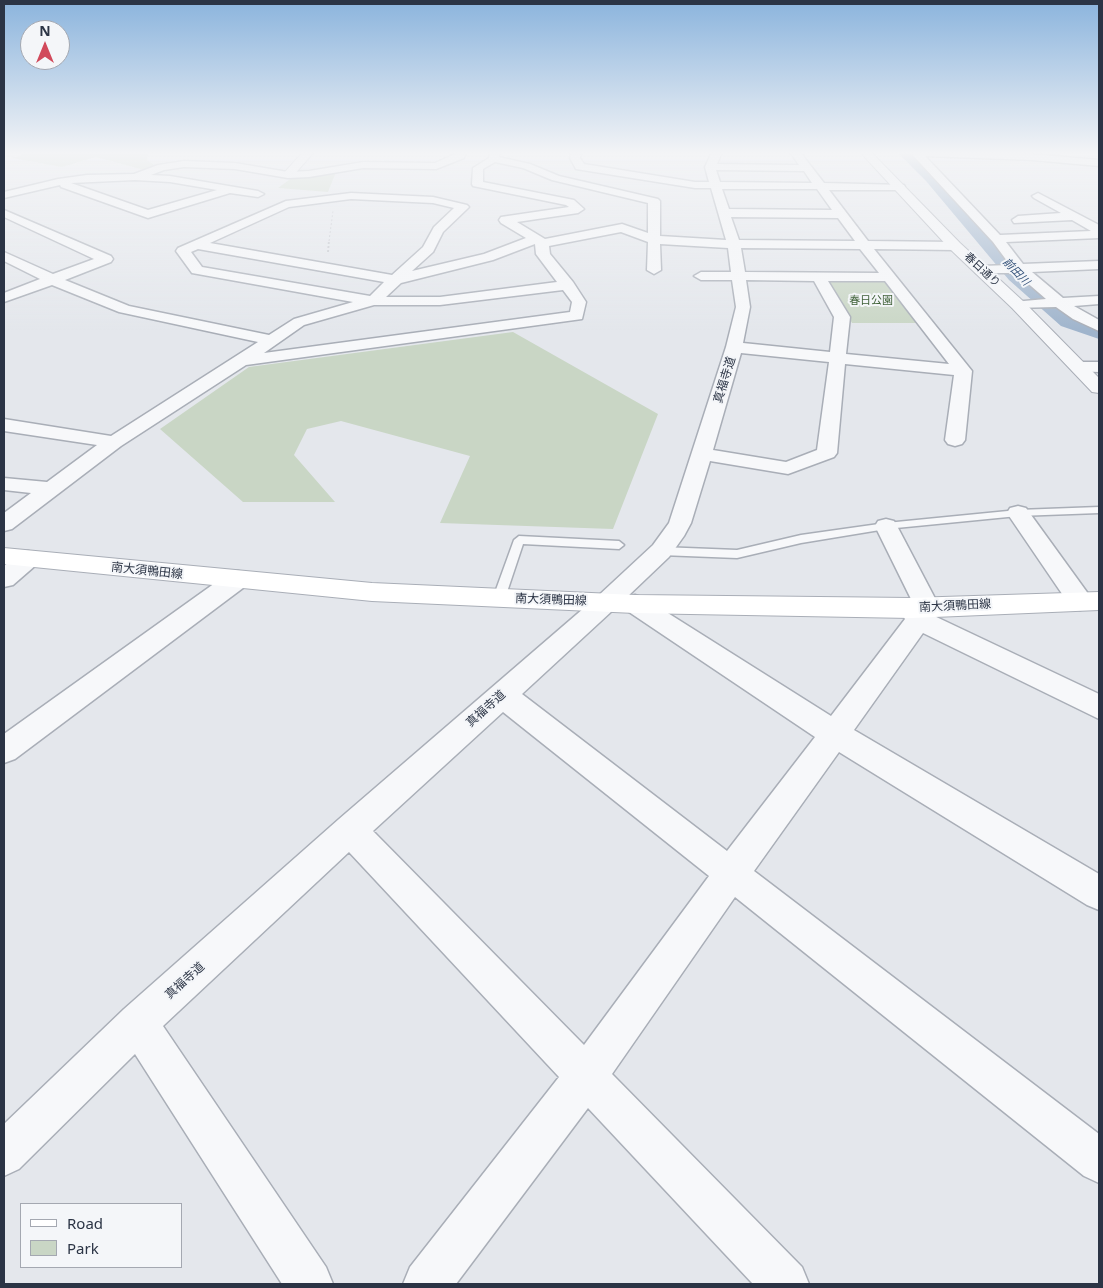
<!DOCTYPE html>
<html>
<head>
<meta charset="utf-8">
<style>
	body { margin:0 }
	#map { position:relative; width:1103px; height:1288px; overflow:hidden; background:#e4e7ec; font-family:"Noto Sans",sans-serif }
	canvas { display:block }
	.frame { position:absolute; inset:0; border:5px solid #2b3445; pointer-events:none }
	.legend { position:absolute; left:20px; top:1203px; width:162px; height:65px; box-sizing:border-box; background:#f4f6f9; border:1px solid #a4a8b1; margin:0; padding:6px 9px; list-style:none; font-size:15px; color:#2b3445 }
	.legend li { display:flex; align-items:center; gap:10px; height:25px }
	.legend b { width:25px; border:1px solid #a4a8b1 }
	.north { position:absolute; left:20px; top:20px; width:50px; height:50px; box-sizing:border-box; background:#f4f6f9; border:1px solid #a4a8b1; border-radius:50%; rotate:0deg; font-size:14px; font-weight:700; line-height:20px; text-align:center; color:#2b3445 }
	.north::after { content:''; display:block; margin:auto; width:18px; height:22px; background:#d1495b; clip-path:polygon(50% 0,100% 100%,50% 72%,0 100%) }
</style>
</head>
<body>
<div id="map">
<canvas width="1103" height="1288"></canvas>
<div class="frame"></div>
<ul class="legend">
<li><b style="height:6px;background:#fff"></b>Road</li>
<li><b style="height:14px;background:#c9d6c5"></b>Park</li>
</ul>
<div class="north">N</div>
</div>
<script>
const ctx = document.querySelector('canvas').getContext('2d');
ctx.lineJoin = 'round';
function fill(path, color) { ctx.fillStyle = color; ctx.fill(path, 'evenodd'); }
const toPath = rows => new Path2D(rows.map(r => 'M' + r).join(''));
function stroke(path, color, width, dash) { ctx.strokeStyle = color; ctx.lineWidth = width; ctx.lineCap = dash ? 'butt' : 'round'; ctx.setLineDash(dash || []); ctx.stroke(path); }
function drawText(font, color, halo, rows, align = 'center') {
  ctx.font = font + ' "Noto Sans","Noto Sans JP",sans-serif'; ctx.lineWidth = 4; ctx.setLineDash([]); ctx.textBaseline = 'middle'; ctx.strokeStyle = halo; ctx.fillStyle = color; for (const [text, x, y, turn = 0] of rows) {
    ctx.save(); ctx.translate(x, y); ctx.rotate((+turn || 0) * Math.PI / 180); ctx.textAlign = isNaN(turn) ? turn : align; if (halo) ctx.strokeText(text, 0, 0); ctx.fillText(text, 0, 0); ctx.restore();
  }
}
fill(toPath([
	[30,152,149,152,147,160,157,167,144,170,96,157,62,167,12,158],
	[336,172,328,192,278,188,293,177],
	[825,280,888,280,921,323,852,323],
	[513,332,658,414,613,529,440,523,470,456,341,421,307,429,294,455,335,502,243,502,160,429,249,367]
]), '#c9d6c5');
fill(toPath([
	[897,152,914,152,938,173,1025,270,1079,316,1099,324,1099,339,1061,326,1009,280,926,181,897,152]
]), '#9fb4cc');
const service = toPath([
	[1099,507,1099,513,1018,516,886,529,801,543,737,558,661,555,655,551,661,547,737,550,801,535,886,523,1018,510,1099,507],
	[519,536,619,541,624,545,619,549,523,544,505,598,503,601,495,601,493,598,514,540,519,536]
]);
const minor = toPath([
	[456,152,466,152,464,158,436,169,363,168,309,177,288,178,235,169,184,167,164,170,151,175,170,176,258,191,264,194,258,197,230,193,148,218,61,187,60,185,4,198,4,192,58,179,87,175,134,174,158,165,184,161,235,163,288,172,309,171,363,162,435,163,455,154,456,152],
	[135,180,170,182,217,190,148,210,71,183,135,180],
	[490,152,500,152,499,157,530,164,559,176,658,199,660,201,660,236,726,240,711,188,695,188,576,169,570,158,571,152,581,152,580,158,584,164,695,182,709,182,705,167,712,152,722,152,717,164,799,165,790,152,800,152,824,183,904,185,905,187,900,190,829,190,868,241,955,242,961,246,955,250,874,249,972,371,965,440,962,444,955,446,948,444,945,440,954,375,845,364,837,453,834,457,788,474,710,461,691,523,684,536,669,557,627,597,635,595,644,598,831,716,905,619,898,608,902,602,911,599,875,526,878,521,886,519,894,521,897,526,939,606,936,612,930,614,1099,694,1099,719,923,633,854,730,1099,874,1099,910,1087,905,839,752,754,871,1099,1134,1099,1183,1084,1176,735,897,612,1074,802,1267,809,1284,753,1284,588,1108,456,1284,403,1284,410,1267,559,1077,349,852,163,1026,326,1267,333,1284,282,1284,135,1054,19,1169,4,1176,4,1124,124,1009,339,819,598,596,653,545,669,523,726,347,736,307,732,280,701,280,694,276,701,272,731,272,728,248,660,244,661,270,654,274,647,270,648,242,621,232,549,246,550,254,573,282,586,302,582,319,246,365,121,446,12,529,4,531,4,513,31,493,4,490,4,478,47,482,97,445,4,431,4,419,111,436,258,342,119,312,52,285,4,302,4,293,40,279,4,261,4,252,53,274,94,259,4,217,4,210,111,256,113,259,111,262,65,280,129,306,269,335,294,319,353,302,192,273,176,251,178,248,286,201,351,193,433,197,467,205,469,207,467,209,443,232,433,252,412,271,484,254,526,238,501,223,499,220,501,217,569,207,566,205,473,186,472,184,473,168,489,158,490,152],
	[495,162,523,168,552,180,648,203,648,233,622,224,545,239,517,222,578,213,584,209,574,200,483,182,483,169,495,162],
	[716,170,804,171,812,183,720,182,716,170],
	[722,189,817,189,832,210,729,209,722,189],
	[351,199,433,203,454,208,434,227,423,247,392,275,210,243,289,207,351,199],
	[731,217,838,218,855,241,739,240,731,217],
	[535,244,536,254,557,282,440,297,386,297,401,283,493,260,535,244],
	[741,248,860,249,879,273,745,272,741,248],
	[198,249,384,282,370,296,202,267,191,252,198,249],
	[746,280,814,281,834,317,830,352,743,343,750,307,746,280],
	[828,281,885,281,949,364,846,354,850,317,828,281],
	[563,290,572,302,570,312,264,353,304,325,374,305,440,305,563,290],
	[741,353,829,362,817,450,786,462,713,450,741,353],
	[625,599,623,604,626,610,815,737,727,851,522,694,625,599],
	[503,712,709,876,584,1045,373,831,503,712],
	[910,152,1032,154,1099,160,1099,166,1032,160,925,156,1000,235,1091,231,1072,220,1014,223,1012,220,1018,216,1061,213,1034,198,1032,196,1038,193,1099,225,1099,238,1006,242,1023,264,1099,261,1099,269,1032,272,1063,298,1099,296,1099,304,1074,306,1099,320,1099,331,1073,319,1056,307,1013,308,1011,305,1013,302,1046,299,1016,273,976,273,974,270,976,267,981,266,1010,265,993,242,910,152],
	[1079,362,1099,362,1099,372,1073,371,1071,367,1073,363,1079,362],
	[1018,506,1026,508,1089,595,1092,601,1089,607,1080,610,1071,607,1007,513,1010,508,1018,506],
	[28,551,36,553,40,559,36,565,13,585,4,587,4,566,20,553,28,551],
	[238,571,247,573,250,579,247,585,15,759,4,763,4,734,229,573,238,571]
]);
const tertiary = toPath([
	[303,152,314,152,292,177,284,177,282,175,284,173,303,152],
	[860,152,871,152,960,243,1024,302,1099,378,1099,393,1092,392,1012,308,950,249,860,152]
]);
const secondary = toPath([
	[4,548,372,583,635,595,911,598,1099,592,1099,610,911,618,635,613,372,601,4,564,4,548]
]);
stroke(service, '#a9aeb7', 3);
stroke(minor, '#a9aeb7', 3);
stroke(tertiary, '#a9aeb7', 2);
stroke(secondary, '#a9aeb7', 2);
stroke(toPath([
	[329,241,333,211]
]), '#c2c5cb', 1, [2, 2]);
stroke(toPath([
	[328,252,329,240]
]), '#c2c5cb', 2, [2, 2]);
fill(service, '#f7f8fa');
fill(minor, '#f7f8fa');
fill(tertiary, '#f7f8fa');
fill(secondary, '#fff');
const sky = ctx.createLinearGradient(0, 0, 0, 332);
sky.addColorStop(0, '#8bb4dd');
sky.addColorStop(0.46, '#f3f4f6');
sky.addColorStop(1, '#f3f4f600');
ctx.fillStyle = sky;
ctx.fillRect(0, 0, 1103, 332);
drawText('11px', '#2b3445', '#f4f6f9', [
	["春日通り",982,270,43]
]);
drawText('italic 11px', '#34527a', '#f4f6f9', [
	["前田川",1016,272,46]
]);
drawText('11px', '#3f6138', '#f4f6f9', [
	["春日公園",871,301]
]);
drawText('12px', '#2b3445', '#f4f6f9', [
	["真福寺道",725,380,-73],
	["南大須鴨田線",147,571,6],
	["南大須鴨田線",551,600,2],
	["南大須鴨田線",955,606,-3],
	["真福寺道",486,709,-42],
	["真福寺道",185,981,-42]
]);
</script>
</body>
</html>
